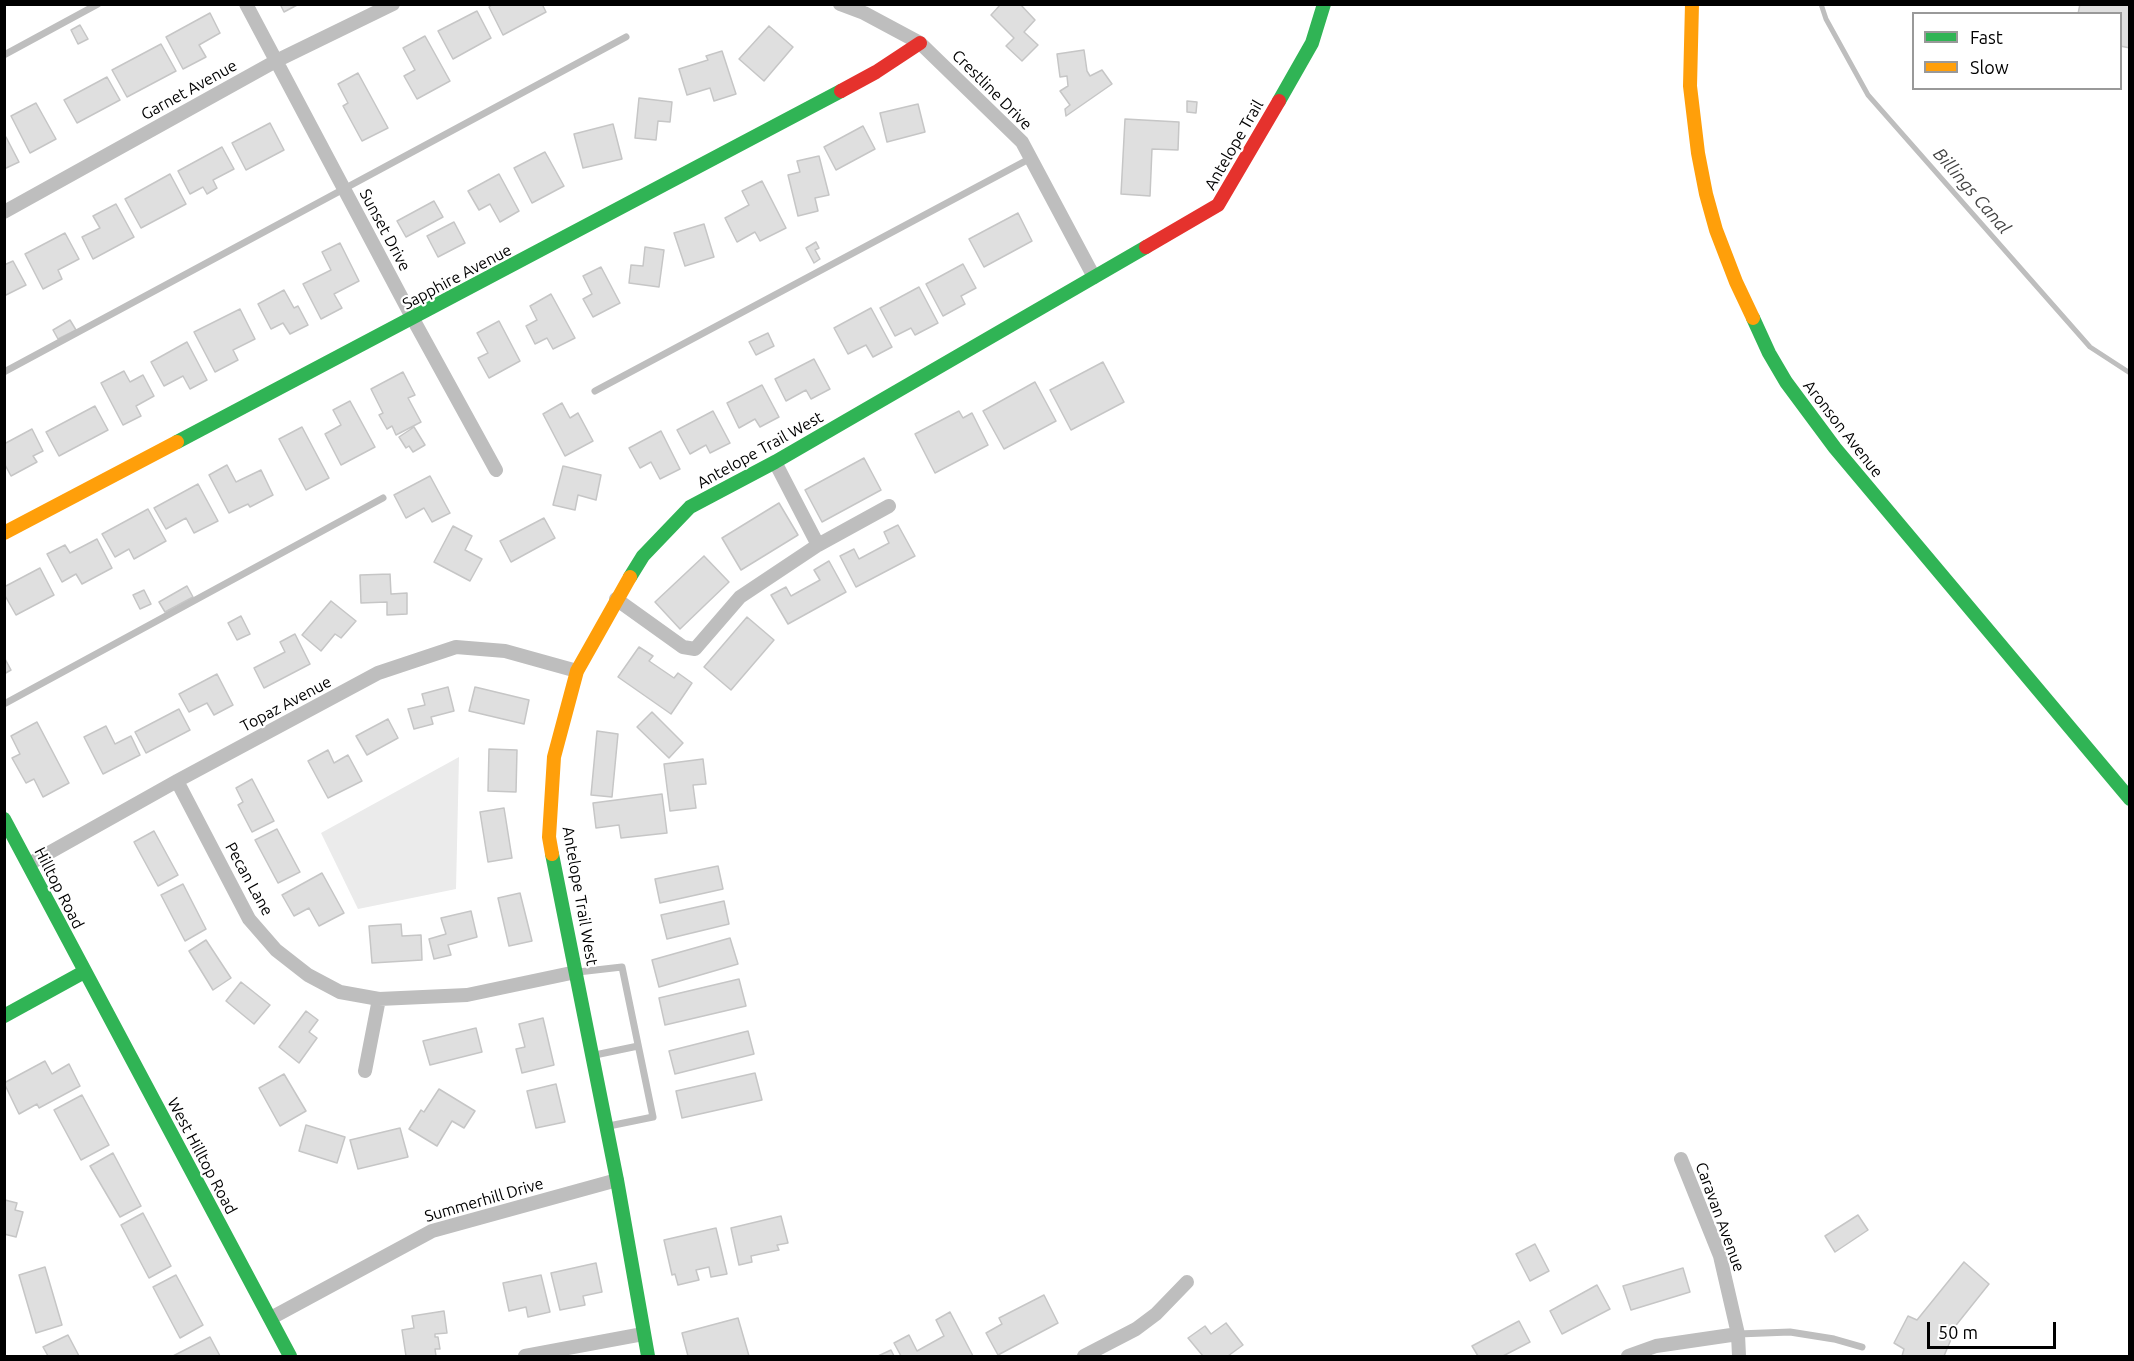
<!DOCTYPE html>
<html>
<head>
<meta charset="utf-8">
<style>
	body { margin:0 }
	#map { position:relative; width:2134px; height:1361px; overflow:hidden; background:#fff; font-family:Ubuntu,sans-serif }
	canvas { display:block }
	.frame { position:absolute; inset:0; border:6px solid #000; pointer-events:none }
	.legend { position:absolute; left:1912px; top:12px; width:210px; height:78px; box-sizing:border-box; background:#fff; border:2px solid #999; margin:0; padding:8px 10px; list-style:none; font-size:18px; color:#000 }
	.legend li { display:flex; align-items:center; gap:12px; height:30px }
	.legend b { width:30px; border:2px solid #999 }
	.scale { position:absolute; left:1927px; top:1322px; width:129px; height:27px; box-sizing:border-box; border:3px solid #000; border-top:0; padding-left:8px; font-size:18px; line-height:21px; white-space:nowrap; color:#000; -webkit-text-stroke:4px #fff; paint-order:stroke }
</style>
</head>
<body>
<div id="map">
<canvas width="2134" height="1361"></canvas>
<div class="frame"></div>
<ul class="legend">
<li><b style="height:8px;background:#30b455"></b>Fast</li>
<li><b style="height:8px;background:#ff9f0a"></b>Slow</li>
</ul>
<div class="scale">50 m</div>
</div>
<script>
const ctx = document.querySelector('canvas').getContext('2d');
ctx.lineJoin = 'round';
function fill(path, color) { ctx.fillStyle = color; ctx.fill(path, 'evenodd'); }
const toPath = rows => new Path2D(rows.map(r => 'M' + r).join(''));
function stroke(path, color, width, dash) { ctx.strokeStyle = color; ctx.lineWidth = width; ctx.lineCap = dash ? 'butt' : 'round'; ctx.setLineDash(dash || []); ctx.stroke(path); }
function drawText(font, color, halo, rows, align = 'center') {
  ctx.font = font + ' Ubuntu,sans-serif'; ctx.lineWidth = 4.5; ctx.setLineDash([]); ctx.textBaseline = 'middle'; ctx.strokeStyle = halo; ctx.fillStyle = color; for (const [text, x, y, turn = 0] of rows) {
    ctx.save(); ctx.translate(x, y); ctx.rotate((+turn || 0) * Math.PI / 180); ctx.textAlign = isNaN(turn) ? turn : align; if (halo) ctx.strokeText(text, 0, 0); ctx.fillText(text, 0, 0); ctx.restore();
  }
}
fill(toPath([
	[459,757,456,889,358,909,321,833]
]), '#ebebeb');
stroke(toPath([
	[1821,4,1826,19,1868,95,2090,347,2130,373]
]), '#bebebe', 5);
const building = toPath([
	[280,4,299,4,284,12,280,4],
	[493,4,542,4,546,12,503,35,489,7,493,4],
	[1001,4,1020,4,1035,20,1024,32,1038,45,1022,61,1006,46,1014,38,991,15,1001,4],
	[2080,4,2130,4,2130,48,2120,46,2120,14,2078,14,2080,4],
	[477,11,491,38,453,59,438,31,477,11],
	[210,13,220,33,199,45,206,57,183,69,166,37,210,13],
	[80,25,88,39,78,44,71,30,80,25],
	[769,26,793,47,764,81,739,59,769,26],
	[425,36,450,81,417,99,404,76,415,70,403,48,425,36],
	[161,44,176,71,127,97,112,70,161,44],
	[1084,50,1087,71,1090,76,1102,70,1112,84,1066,116,1065,109,1070,105,1060,91,1068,86,1067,76,1060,77,1057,54,1084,50],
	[722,51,736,94,714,101,710,88,687,95,679,69,708,60,706,56,722,51],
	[358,73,388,128,362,141,343,106,348,103,338,84,358,73],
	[107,77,120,100,77,123,64,100,107,77],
	[639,98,672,102,670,122,658,121,656,140,635,138,639,98],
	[1187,101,1197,102,1196,113,1187,112,1187,101],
	[36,103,56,139,30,153,11,116,36,103],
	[918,104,925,132,887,142,880,113,918,104],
	[1125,119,1179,122,1178,150,1152,149,1150,196,1121,194,1125,119],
	[270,123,284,150,246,170,232,143,270,123],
	[613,124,622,159,583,168,574,134,613,124],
	[863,126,875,149,836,170,824,147,863,126],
	[6,137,19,162,4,169,4,138,6,137],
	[222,147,234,169,213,180,217,188,207,194,203,187,190,194,178,171,222,147],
	[545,152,564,186,532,203,514,168,545,152],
	[819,156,829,195,815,198,818,211,798,216,788,175,800,172,797,161,819,156],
	[170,174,186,204,141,228,125,199,170,174],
	[499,174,519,211,500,222,490,204,479,210,468,191,499,174],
	[762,181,786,228,760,241,755,232,737,242,725,218,749,205,742,191,762,181],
	[434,201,443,217,406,237,397,221,434,201],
	[116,204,134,237,93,259,82,237,100,228,93,216,116,204],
	[1018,213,1032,241,984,267,969,239,1018,213],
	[454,222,465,243,438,257,427,236,454,222],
	[704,224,714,257,685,266,674,233,704,224],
	[65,233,79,259,58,270,62,279,43,289,25,254,65,233],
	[816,242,819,248,815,250,820,259,814,263,806,248,816,242],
	[340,243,359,281,334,294,342,308,321,319,303,284,331,270,322,252,340,243],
	[645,247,664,250,659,287,629,283,631,265,643,266,645,247],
	[13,261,26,285,4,296,4,265,13,261],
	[963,264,976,288,961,296,965,304,943,316,926,284,963,264],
	[601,267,620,303,593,317,583,299,592,294,583,276,601,267],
	[919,287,938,323,915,335,911,328,895,336,880,308,919,287],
	[284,290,294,308,298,306,308,325,290,334,283,323,271,329,258,304,284,290],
	[551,294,575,338,553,349,547,338,535,344,526,326,537,320,530,306,551,294],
	[871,308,892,347,873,357,866,345,848,354,834,328,871,308],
	[240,309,255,339,233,350,238,360,215,372,194,332,240,309],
	[70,320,76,330,58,339,53,330,70,320],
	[499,321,520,361,489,378,478,358,488,353,477,333,499,321],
	[768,333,774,346,756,355,749,342,768,333],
	[187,342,207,380,190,389,183,376,164,386,151,362,187,342],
	[814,359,830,389,811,399,806,390,786,401,775,379,814,359],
	[1103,362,1124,402,1071,430,1050,390,1103,362],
	[124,371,130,382,143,375,154,396,136,406,141,416,123,425,101,383,124,371],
	[403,372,415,395,408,398,421,422,396,435,392,426,387,429,379,415,383,413,371,389,403,372],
	[1035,382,1056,421,1004,449,983,411,1035,382],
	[762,385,779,417,760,427,755,419,739,428,727,403,762,385],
	[350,401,375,447,341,465,325,434,341,425,333,410,350,401],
	[562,403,570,418,578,413,593,441,565,456,543,414,562,403],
	[95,406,108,430,59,456,46,432,95,406],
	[713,411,730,443,710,453,706,445,690,454,677,430,713,411],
	[959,411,963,418,972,413,988,445,935,473,915,434,959,411],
	[302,427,329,478,306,490,279,439,302,427],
	[414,427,425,445,413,452,409,446,406,448,399,437,414,427],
	[32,429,43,451,33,456,37,462,11,476,4,463,4,444,32,429],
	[661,431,680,469,660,479,651,462,640,468,629,448,661,431],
	[864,458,881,490,822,522,805,490,864,458],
	[227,465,236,482,261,470,273,495,250,507,248,504,229,513,209,475,227,465],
	[563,466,601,475,596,500,578,495,575,510,553,505,563,466],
	[430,476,450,513,432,522,424,508,406,518,394,495,430,476],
	[198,484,218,521,194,533,186,518,166,529,154,508,198,484],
	[779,503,798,535,741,570,722,538,779,503],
	[148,509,166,541,134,559,129,549,115,557,102,534,148,509],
	[544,518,555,538,511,562,500,541,544,518],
	[898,525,915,556,856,587,840,556,854,549,859,559,889,543,884,532,898,525],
	[453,526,472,536,465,550,482,559,470,581,434,562,453,526],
	[97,539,112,568,82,584,76,574,62,582,47,554,65,545,70,553,97,539],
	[704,556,729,582,680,629,655,602,704,556],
	[829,561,846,592,788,624,771,595,786,587,791,596,820,580,814,570,829,561],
	[40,568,54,595,16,615,4,594,4,587,40,568],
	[390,574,391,594,407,593,407,614,387,615,387,602,361,603,360,575,390,574],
	[187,586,193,597,165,612,159,602,187,586],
	[144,590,151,604,140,609,133,595,144,590],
	[331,601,356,621,341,638,335,634,321,651,302,635,331,601],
	[241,616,250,634,237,640,228,623,241,616],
	[747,617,774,640,731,690,704,667,747,617],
	[295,634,310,664,264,688,254,668,285,652,280,642,295,634],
	[639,647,653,656,649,661,674,678,678,673,692,683,671,714,618,677,639,647],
	[4,657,11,670,4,674,4,657],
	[217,674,233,705,214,715,207,703,189,712,179,694,217,674],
	[448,687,454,711,431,717,433,724,414,729,408,709,425,705,422,694,448,687],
	[475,687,529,700,524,724,469,711,475,687],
	[179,709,190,730,146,753,135,732,179,709],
	[652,712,683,743,669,758,637,727,652,712],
	[388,719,398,738,367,755,356,736,388,719],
	[37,722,69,783,43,797,34,779,26,783,12,758,20,754,11,736,37,722],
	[106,726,115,744,131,736,140,755,103,774,84,737,106,726],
	[597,731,618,734,612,797,591,795,597,731],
	[489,749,517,750,516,792,488,791,489,749],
	[328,750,334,763,348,755,362,781,328,798,308,761,328,750],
	[703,759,706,784,693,785,696,808,670,811,664,764,703,759],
	[252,779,274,821,252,832,238,805,243,802,236,788,252,779],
	[662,794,667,833,621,838,619,825,596,828,593,803,662,794],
	[504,808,512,858,488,862,480,812,504,808],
	[277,829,300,872,278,883,255,840,277,829],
	[154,831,178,875,158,886,134,842,154,831],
	[718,866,723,889,660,903,655,879,718,866],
	[322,873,344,913,319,926,309,908,294,916,282,895,322,873],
	[183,884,206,929,185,941,161,895,183,884],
	[520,893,532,941,509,946,498,898,520,893],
	[724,901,729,924,667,939,661,915,724,901],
	[471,911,477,937,448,945,451,955,434,959,429,939,446,934,441,918,471,911],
	[401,924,402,936,421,935,422,960,372,963,369,926,401,924],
	[730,938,738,964,659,987,652,960,730,938],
	[206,940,231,978,213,990,189,951,206,940],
	[739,979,746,1006,665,1025,659,998,739,979],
	[241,982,270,1005,254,1024,226,1001,241,982],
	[306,1011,318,1020,309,1032,317,1038,299,1063,279,1047,306,1011],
	[543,1018,554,1065,522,1073,516,1049,525,1047,519,1024,543,1018],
	[476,1028,482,1052,430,1065,423,1041,476,1028],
	[748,1031,754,1054,675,1074,669,1051,748,1031],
	[45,1061,52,1074,69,1064,80,1086,39,1108,37,1104,19,1114,4,1083,45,1061],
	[755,1073,762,1100,682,1118,676,1091,755,1073],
	[284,1074,306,1111,280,1126,259,1088,284,1074],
	[556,1084,565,1122,536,1128,527,1091,556,1084],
	[439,1089,475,1111,464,1128,452,1121,437,1146,409,1129,421,1110,424,1112,439,1089],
	[82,1095,109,1145,81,1160,54,1110,82,1095],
	[306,1125,345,1137,337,1163,299,1151,306,1125],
	[400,1128,408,1157,358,1169,350,1140,400,1128],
	[113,1153,141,1206,120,1217,90,1166,113,1153],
	[5,1200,17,1203,15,1210,23,1212,16,1237,4,1234,5,1200],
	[143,1213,171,1266,149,1278,121,1225,143,1213],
	[1858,1215,1868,1230,1835,1252,1825,1236,1858,1215],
	[781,1216,788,1243,777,1245,779,1250,751,1256,752,1262,739,1265,731,1228,781,1216],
	[716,1228,727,1274,711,1277,709,1267,696,1270,699,1280,678,1285,675,1274,672,1275,664,1240,716,1228],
	[1535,1244,1549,1271,1530,1281,1516,1254,1535,1244],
	[1964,1262,1989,1284,1949,1334,1952,1337,1944,1356,1902,1356,1904,1349,1894,1343,1908,1316,1917,1320,1964,1262],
	[596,1263,602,1292,583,1296,585,1305,560,1310,551,1273,596,1263],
	[45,1267,62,1325,36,1333,19,1275,45,1267],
	[1683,1268,1690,1292,1631,1310,1623,1286,1683,1268],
	[176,1275,203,1325,180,1338,153,1287,176,1275],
	[541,1275,550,1312,528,1317,526,1307,509,1311,503,1283,541,1275],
	[1597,1285,1610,1309,1562,1334,1550,1311,1597,1285],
	[1044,1295,1058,1323,998,1355,986,1333,1002,1324,999,1318,1044,1295],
	[444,1311,447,1333,435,1334,435,1337,438,1337,440,1349,435,1349,436,1356,406,1356,402,1330,414,1328,412,1316,444,1311],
	[950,1312,973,1356,901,1356,894,1343,909,1335,917,1351,944,1336,936,1320,950,1312],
	[738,1318,749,1356,688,1356,682,1333,738,1318],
	[1519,1321,1530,1342,1503,1356,1478,1356,1472,1346,1519,1321],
	[1226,1323,1243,1345,1228,1356,1203,1356,1188,1338,1205,1326,1211,1334,1226,1323],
	[68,1335,79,1356,48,1356,43,1347,68,1335],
	[210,1337,220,1356,173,1356,210,1337],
	[891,1350,894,1356,878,1356,891,1350]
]);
fill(building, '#dfdfdf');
stroke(building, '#c6c6c6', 1.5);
stroke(toPath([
	[4,55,98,4],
	[4,372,626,37],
	[595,391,1031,158],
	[4,704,383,498],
	[578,972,622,967,653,1117,609,1126],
	[595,1055,638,1046],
	[1738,1334,1790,1332,1834,1339,1862,1347]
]), '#bebebe', 7);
stroke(toPath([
	[246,4,413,319,496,470],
	[840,4,864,13,920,43,1022,142,1094,277],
	[4,212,276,61,393,4],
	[775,462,818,545],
	[616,599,683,647,695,649,740,597,818,545,889,506],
	[177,781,249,919,276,950,308,975,340,992,379,999,467,995,576,972],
	[29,864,177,781,378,673,456,647,505,651,577,671],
	[365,1071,379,999],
	[1681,1159,1720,1256,1738,1334,1739,1356],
	[271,1318,432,1231,617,1180],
	[525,1356,643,1334],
	[1084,1356,1136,1329,1156,1314,1187,1282],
	[1628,1356,1656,1346,1738,1334]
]), '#bebebe', 14);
stroke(toPath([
	[1279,101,1312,43,1324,4],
	[1753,318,1769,353,1786,382,1835,448,2130,799],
	[177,442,841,91],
	[630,577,643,556,690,507,775,462,1146,247],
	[4,819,290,1356],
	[552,854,617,1180,648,1356],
	[4,1016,84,972]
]), '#30b455', 14);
stroke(toPath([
	[1692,4,1690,86,1698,153,1706,194,1716,230,1736,282,1753,318],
	[4,533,177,442],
	[552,854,549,837,554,757,577,671,630,577]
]), '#ff9f0a', 14);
stroke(toPath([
	[841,91,876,72,920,43],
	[1146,247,1218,205,1279,101]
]), '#e5322d', 14);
drawText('16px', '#000', '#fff', [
	["Garnet Avenue",189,90,-29],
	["Crestline Drive",992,90,45],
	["Antelope Trail",1234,145,-60],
	["Sunset Drive",385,230,62],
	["Sapphire Avenue",457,277,-28],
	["Aronson Avenue",1843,429,52],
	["Antelope Trail West",760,450,-29],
	["Topaz Avenue",286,704,-28],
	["Pecan Lane",249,879,61],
	["Hilltop Road",59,888,63],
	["Antelope Trail West",580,896,80],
	["West Hilltop Road",202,1156,62],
	["Summerhill Drive",484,1200,-16],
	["Caravan Avenue",1720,1217,70]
]);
drawText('italic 18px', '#434343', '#fff', [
	["Billings Canal",1972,191,49]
]);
</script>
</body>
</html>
